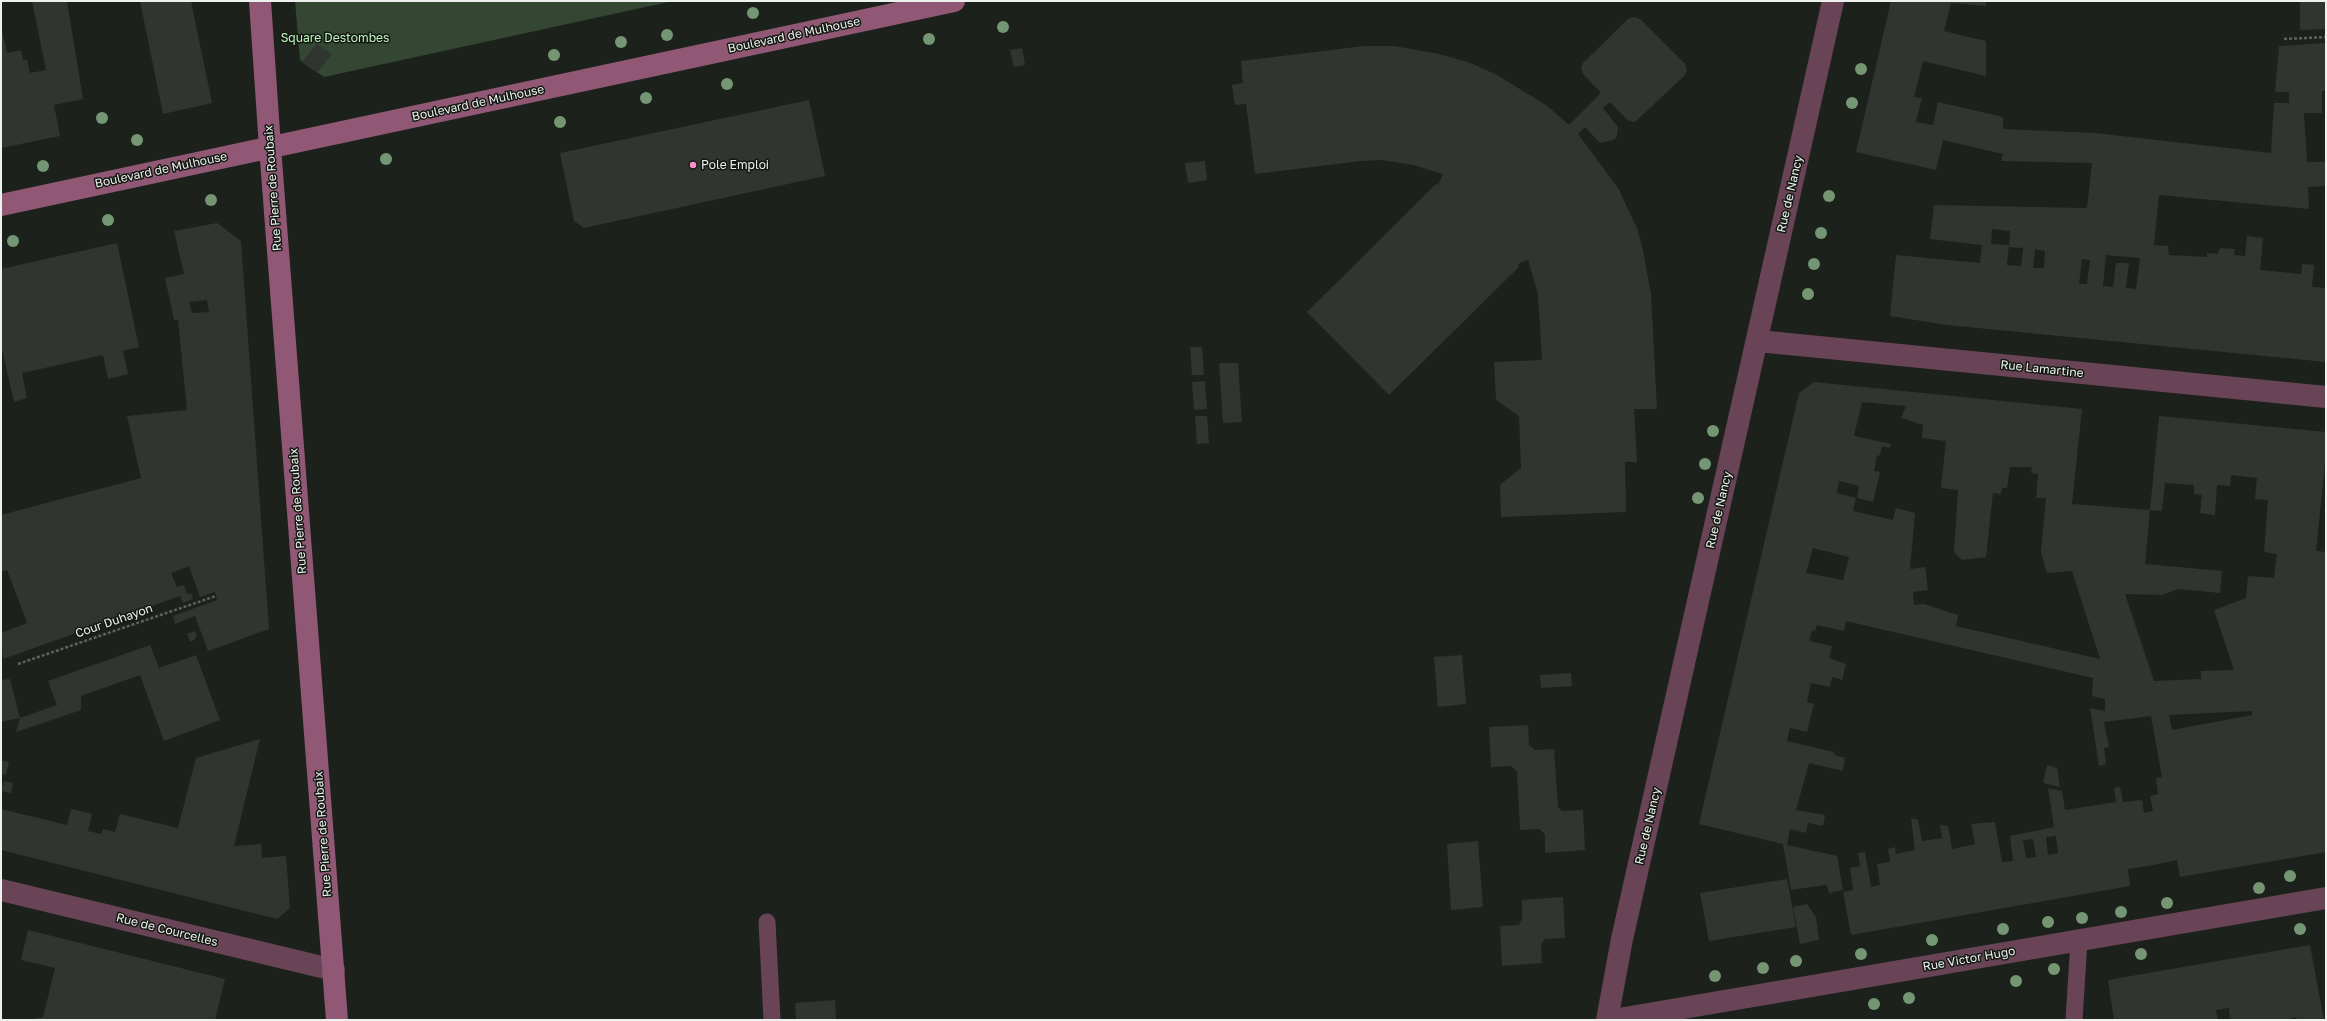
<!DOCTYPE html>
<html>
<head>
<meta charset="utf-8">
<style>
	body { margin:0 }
	#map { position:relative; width:2327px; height:1021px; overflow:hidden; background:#1c211b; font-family:"Golos Text",sans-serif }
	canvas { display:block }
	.frame { position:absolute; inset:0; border:2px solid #eef2ee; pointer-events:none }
</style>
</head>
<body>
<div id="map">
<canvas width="2327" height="1021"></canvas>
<div class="frame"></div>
</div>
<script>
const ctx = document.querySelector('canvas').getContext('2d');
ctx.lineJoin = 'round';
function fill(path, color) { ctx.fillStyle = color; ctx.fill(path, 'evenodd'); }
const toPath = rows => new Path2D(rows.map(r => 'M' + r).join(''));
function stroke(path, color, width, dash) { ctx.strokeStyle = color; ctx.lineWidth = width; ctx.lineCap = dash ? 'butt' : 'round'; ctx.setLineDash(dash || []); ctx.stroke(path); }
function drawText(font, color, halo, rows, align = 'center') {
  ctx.font = font + ' "Golos Text",sans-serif'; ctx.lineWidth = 3; ctx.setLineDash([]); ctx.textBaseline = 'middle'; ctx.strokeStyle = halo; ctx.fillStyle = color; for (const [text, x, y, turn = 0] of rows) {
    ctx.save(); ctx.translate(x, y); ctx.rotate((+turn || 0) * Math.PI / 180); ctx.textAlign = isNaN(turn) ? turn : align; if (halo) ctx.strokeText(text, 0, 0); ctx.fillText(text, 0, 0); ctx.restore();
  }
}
fill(toPath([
	[295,1,673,1,324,77,300,60]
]), '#344733');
fill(toPath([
	[32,1,67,1,83,99,54,105,60,136,1,148,1,25,7,53,21,50,23,60,27,60,30,73,46,70],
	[140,1,191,1,212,103,163,114],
	[1891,1,1986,1,1986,6,1951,3,1944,31,1986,41,1986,76,1923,61,1914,97,1922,98,1916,122,1933,125,1938,102,2003,117,2003,129,2095,133,2271,153,2274,103,2289,103,2289,92,2275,92,2279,46,2326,43,2326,91,2322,91,2322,113,2304,113,2307,162,2326,162,2326,186,2308,187,2309,209,2159,195,2154,245,2168,246,2169,255,2207,257,2207,253,2218,254,2220,248,2235,249,2234,255,2245,256,2247,236,2263,238,2260,270,2301,274,2302,264,2314,265,2312,287,2326,288,2326,362,1947,325,1890,316,1896,255,1980,263,1982,245,1930,239,1934,205,2087,208,2092,163,2001,161,2003,154,1943,140,1936,170,1856,152],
	[1992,229,2010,231,2009,247,2023,248,2021,266,2007,265,2009,245,1991,244],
	[2035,249,2045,251,2044,268,2033,268],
	[2106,255,2140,258,2136,289,2126,288,2129,263,2116,263,2113,287,2103,286],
	[2082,259,2090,260,2087,284,2079,284],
	[2300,1,2326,1,2326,29,2300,30],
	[1635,17,1640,19,1685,64,1687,70,1684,76,1635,122,1627,120,1610,102,1603,108,1618,127,1617,136,1614,140,1600,143,1585,127,1578,134,1618,188,1637,228,1643,250,1651,294,1657,409,1634,409,1637,462,1625,462,1626,512,1501,517,1500,485,1521,468,1519,416,1496,400,1494,362,1542,360,1538,294,1528,260,1518,264,1519,267,1389,395,1307,312,1436,184,1438,185,1443,174,1413,165,1382,160,1361,161,1255,174,1246,104,1235,105,1232,85,1243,83,1241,61,1364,46,1394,46,1439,54,1468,62,1495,74,1546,105,1569,125,1601,93,1583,74,1581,69,1583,63,1629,18],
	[317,44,332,54,317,73,302,62],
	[1022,48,1025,65,1014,67,1010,50],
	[809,100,825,176,584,228,574,221,560,153],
	[1205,161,1207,180,1188,183,1185,163],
	[217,223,241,241,269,629,208,651,195,616,175,624,173,616,217,600,215,592,200,597,189,566,171,573,177,587,184,585,187,594,191,593,193,599,183,603,180,596,3,659,1,633,27,623,7,570,1,572,1,515,141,478,127,416,187,410,178,320,174,320,165,278,184,274,174,231],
	[207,300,209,312,192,313,189,302],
	[117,243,139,347,123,351,128,374,108,379,103,355,22,373,27,398,14,402,1,345,1,269],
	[1190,347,1202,347,1204,375,1192,375],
	[1219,363,1238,363,1242,422,1223,423],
	[1205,381,1207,409,1194,410,1192,382],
	[1814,382,2082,409,2072,504,2150,510,2145,564,2222,571,2220,593,2178,589,2162,595,2125,594,2154,681,2201,679,2201,671,2234,670,2214,610,2246,598,2248,576,2274,578,2277,554,2264,552,2268,500,2255,499,2257,478,2231,475,2230,486,2217,485,2215,515,2200,513,2202,495,2194,494,2194,485,2165,483,2162,511,2150,510,2159,416,2326,432,2326,453,2316,551,2326,552,2326,852,2180,877,2177,860,2153,865,2128,869,2130,886,1851,935,1843,892,1853,890,1850,868,1860,866,1858,853,1865,852,1871,887,1880,885,1877,864,1890,862,1888,849,1895,847,1896,854,1915,850,1911,818,1918,820,1922,841,1942,838,1940,825,1948,826,1952,849,1975,844,1971,824,1995,822,2002,862,2013,861,2010,836,2054,827,2048,788,2062,791,2065,810,2116,802,2114,788,2120,787,2123,802,2142,800,2144,813,2153,811,2150,796,2158,794,2156,778,2162,777,2151,716,2104,722,2109,747,2104,748,2106,764,2099,766,2090,708,2105,711,2105,699,2092,696,2093,678,1846,621,1844,631,1817,625,1815,631,1812,630,1809,641,1832,646,1829,658,1846,664,1842,680,1832,677,1830,687,1811,683,1807,702,1814,704,1807,732,1790,728,1787,741,1834,752,1834,755,1845,758,1843,771,1809,763,1796,810,1825,815,1823,826,1808,823,1806,833,1790,829,1787,845,1837,856,1843,890,1829,893,1827,885,1825,885,1791,890,1783,844,1699,824,1799,393],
	[1862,402,1906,406,1901,418,1923,425,1922,438,1946,441,1941,488,1958,490,1954,552,1962,560,1986,557,1993,493,2001,494,2002,488,2007,488,2010,467,2032,467,2031,473,2038,474,2036,498,2046,498,2041,552,2047,573,2072,571,2100,659,1956,626,1958,615,1924,604,1914,605,1913,592,1928,590,1925,567,1910,569,1915,513,1896,508,1893,520,1853,511,1856,498,1837,493,1839,481,1859,486,1857,498,1873,502,1880,472,1874,471,1877,456,1880,455,1882,446,1890,448,1891,444,1854,436],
	[1813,548,1849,557,1843,580,1806,573],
	[2252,711,2252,715,2172,730,2169,715],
	[2056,836,2058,853,2048,855,2046,837],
	[2033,839,2036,857,2026,858,2023,840],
	[1195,416,1207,416,1209,443,1197,444],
	[195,631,197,635,194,640,190,642,187,634],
	[150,645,159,668,196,655,220,720,164,741,140,675,81,696,81,710,16,732,20,718,1,722,1,680,10,679,20,718,57,705,48,681],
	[1462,655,1466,704,1438,707,1434,657],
	[1571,673,1572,686,1541,688,1540,675],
	[1528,725,1529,745,1535,750,1554,749,1558,807,1562,811,1583,810,1585,850,1545,853,1545,834,1539,829,1520,830,1517,771,1511,766,1491,767,1489,727],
	[260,739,234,846,261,844,262,858,286,856,290,908,277,919,1,850,1,809,67,825,71,809,92,814,88,831,101,834,103,829,115,832,120,814,178,828,196,758],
	[1,760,9,762,6,775,1,774],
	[2047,765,2057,768,2060,787,2043,783],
	[4,781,13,783,11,793,1,791],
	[1478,841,1483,907,1451,910,1447,844],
	[1787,879,1796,927,1709,941,1700,893],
	[1563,897,1565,938,1545,939,1541,945,1542,963,1502,966,1500,926,1519,925,1522,919,1522,900],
	[1807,904,1816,917,1819,940,1800,944,1793,907],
	[28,930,225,979,215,1020,27,1020,43,1017,55,968,21,960],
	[2310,945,2324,1020,2297,1020,2296,1017,2285,1020,2230,1020,2229,1008,2216,1010,2218,1020,2114,1020,2108,980],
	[835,1000,836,1020,796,1020,795,1003]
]), '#30362f');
stroke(toPath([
	[2284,39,2326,37],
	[18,664,216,596]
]), '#5d625c', 2.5, [3, 2]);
stroke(toPath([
	[767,922,772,1020],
	[2074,1020,2079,940]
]), '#684456', 17);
stroke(toPath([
	[1758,341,2326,397],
	[1,890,334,970],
	[1607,1020,1622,939,1833,1],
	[1613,1020,2326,898]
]), '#684456', 22);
stroke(toPath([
	[260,1,270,147,337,1020],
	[1,205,954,1]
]), '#915875', 22);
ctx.fillStyle = '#759673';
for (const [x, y] of [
	[753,13],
	[1003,27],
	[667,35],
	[929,39],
	[621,42],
	[554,55],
	[1861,69],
	[727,84],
	[646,98],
	[1852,103],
	[102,118],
	[560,122],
	[137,140],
	[386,159],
	[43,166],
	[1829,196],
	[211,200],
	[108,220],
	[1821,233],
	[13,241],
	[1814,264],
	[1808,294],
	[1713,431],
	[1705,464],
	[1698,498],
	[2290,876],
	[2259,888],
	[2167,903],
	[2121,912],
	[2082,918],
	[2048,922],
	[2003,929],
	[2300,929],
	[1932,940],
	[1861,954],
	[2141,954],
	[1796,961],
	[1763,968],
	[2054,969],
	[1715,976],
	[2016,981],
	[1909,998],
	[1874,1004]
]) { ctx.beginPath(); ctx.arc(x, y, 6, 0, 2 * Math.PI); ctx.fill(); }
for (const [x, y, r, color] of [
	[693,165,4,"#fa8fc8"]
]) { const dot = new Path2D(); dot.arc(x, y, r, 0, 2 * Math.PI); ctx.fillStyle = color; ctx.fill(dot); stroke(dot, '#131812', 1.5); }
drawText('12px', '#eef2ee', '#131812', [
	["Boulevard de Mulhouse",794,35,-12],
	["Boulevard de Mulhouse",478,103,-12],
	["Boulevard de Mulhouse",161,170,-12],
	["Rue Pierre de Roubaix",273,188,-94],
	["Rue de Nancy",1790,194,-77],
	["Rue Lamartine",2042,369,6],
	["Rue de Nancy",1719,510,-77],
	["Rue Pierre de Roubaix",298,511,-94],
	["Cour Duhayon",114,621,-19],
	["Rue de Nancy",1648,826,-77],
	["Rue Pierre de Roubaix",323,834,-94],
	["Rue de Courcelles",167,930,14],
	["Rue Victor Hugo",1969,959,-10]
]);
drawText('12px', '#bef5bb', '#131812', [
	["Square Destombes",335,38]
]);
drawText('12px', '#eef2ee', '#131812', [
	["Pole Emploi",701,165]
], 'left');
</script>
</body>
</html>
